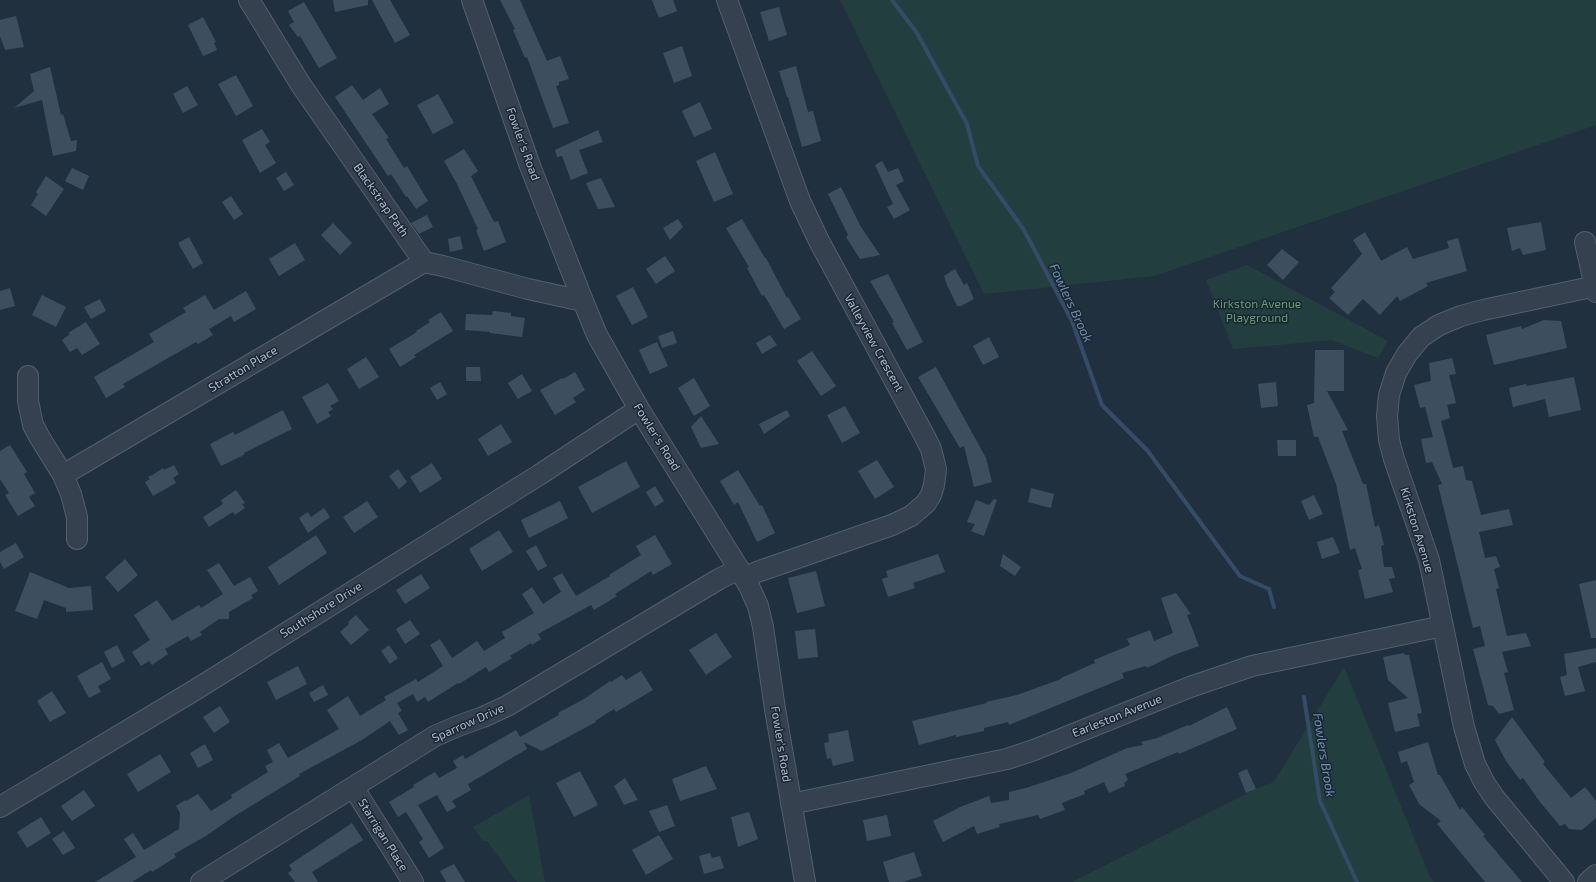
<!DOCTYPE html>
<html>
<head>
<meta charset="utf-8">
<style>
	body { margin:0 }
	canvas { display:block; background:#21303e }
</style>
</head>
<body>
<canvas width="1596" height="882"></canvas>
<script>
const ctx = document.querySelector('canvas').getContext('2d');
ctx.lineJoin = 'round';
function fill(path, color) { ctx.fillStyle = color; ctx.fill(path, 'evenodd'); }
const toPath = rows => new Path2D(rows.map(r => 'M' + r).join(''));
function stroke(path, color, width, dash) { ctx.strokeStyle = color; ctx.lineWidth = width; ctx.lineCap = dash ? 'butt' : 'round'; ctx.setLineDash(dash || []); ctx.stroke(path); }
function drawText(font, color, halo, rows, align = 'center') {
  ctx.font = font + ' "Exo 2",sans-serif'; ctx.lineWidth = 3; ctx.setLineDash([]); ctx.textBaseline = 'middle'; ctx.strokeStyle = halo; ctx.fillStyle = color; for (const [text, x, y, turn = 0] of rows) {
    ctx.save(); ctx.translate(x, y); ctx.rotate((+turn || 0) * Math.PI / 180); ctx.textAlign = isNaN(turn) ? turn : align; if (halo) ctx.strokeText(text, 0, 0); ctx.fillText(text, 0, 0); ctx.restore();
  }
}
fill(toPath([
	[840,0,1596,0,1596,125,1154,276,984,294],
	[1247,265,1388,341,1378,358,1332,340,1233,349,1206,280],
	[1344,667,1430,877,1434,882,1072,882,1256,789,1274,782],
	[529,795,545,882,517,882,487,841,483,841,473,827]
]), '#233e3f');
stroke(toPath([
	[892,0,917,33,967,124,978,166,1024,230,1072,321,1102,405,1147,450,1240,576,1269,589,1274,607],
	[1304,697,1320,801,1357,882]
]), '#344c67', 4);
fill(toPath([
	[333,0,368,0,368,5,335,12],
	[372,0,390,0,410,35,395,43],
	[500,0,520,0,547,61,560,56,569,79,559,82,559,85,556,86,569,123,553,128,527,57,525,58,513,30,515,29],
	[652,0,673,0,677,11,659,18],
	[304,2,337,58,319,68,300,36,298,37,289,25,294,22,288,11],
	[779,7,787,35,769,41,760,12],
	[16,16,24,47,5,50,0,36,0,20],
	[203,17,216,42,214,43,217,50,203,56,188,25],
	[682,46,692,76,674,83,663,53],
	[796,66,808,112,813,111,821,141,802,147,788,97,787,97,779,71],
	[50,67,61,115,63,114,71,141,77,140,76,151,53,156,42,100,14,108,34,91,30,74],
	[236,75,253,106,236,116,218,84],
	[352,85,363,100,380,88,389,104,372,114,389,138,386,139,404,168,407,166,428,201,416,209,407,196,406,197,391,174,388,176,335,97],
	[187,86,198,105,183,113,173,94],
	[438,94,454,123,433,134,417,105],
	[700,102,712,129,694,137,682,111],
	[262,129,270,142,265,145,276,163,260,173,242,140],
	[598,130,603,142,579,150,588,173,571,180,562,156,557,157,555,150],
	[464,149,478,171,471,176,494,222,498,221,506,242,484,251,476,230,478,229,457,184,444,161],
	[715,152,733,194,714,202,696,161],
	[882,161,888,172,898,168,904,181,896,185,910,210,894,219,887,207,893,204,875,165],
	[72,168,89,176,83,190,65,181],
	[286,172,294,185,284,191,276,178],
	[46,176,64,189,46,216,31,205,38,194,36,192],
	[601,178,615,207,598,209,586,183],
	[841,187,861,227,880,255,860,259,846,237,848,235,828,194],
	[231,196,243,214,234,220,222,202],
	[427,215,433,227,419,234,411,223],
	[678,219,683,227,670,240,663,228],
	[742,219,765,258,766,258,787,298,788,297,801,319,784,329,764,295,762,296,747,268,749,267,726,228],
	[1541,222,1546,250,1523,255,1520,248,1512,251,1507,228],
	[333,223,352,243,340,255,321,235],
	[1365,232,1381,261,1407,247,1413,259,1449,248,1447,241,1458,238,1467,271,1426,283,1428,286,1400,301,1397,296,1380,315,1363,299,1348,315,1329,298,1335,292,1331,288,1362,254,1353,240],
	[460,236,463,249,450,252,448,239],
	[189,237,203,263,193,269,178,243],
	[295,243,305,260,279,276,269,259],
	[1282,249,1299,262,1283,280,1267,265],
	[665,256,675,271,656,284,646,269],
	[955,269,964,285,967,283,974,299,961,306,957,306,947,285,944,276],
	[888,274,923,342,907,350,892,323,894,322,870,281],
	[633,287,648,317,632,325,616,296],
	[10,288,15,306,0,310,0,291],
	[246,291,256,309,234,322,231,316,209,329,213,335,198,344,196,342,123,384,125,387,106,398,94,377,154,342,149,334,186,312,183,308,205,295,214,310],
	[42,295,66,307,56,327,32,315],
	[100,299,106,311,91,319,84,307],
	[493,311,511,313,511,316,525,318,522,337,490,333,490,332,465,330,466,314,492,315],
	[441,312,453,331,414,355,416,357,400,367,389,349,417,332,416,331,430,322,428,320],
	[1544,320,1561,321,1567,348,1494,365,1486,335,1521,326,1522,329],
	[86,322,100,344,82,355,77,348,70,352,62,340,70,334,68,333],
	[673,331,677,343,662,348,658,336],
	[770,335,777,345,762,354,756,343],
	[989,337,999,357,983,365,973,346],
	[657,342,668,366,650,374,639,350],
	[1315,350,1344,350,1344,391,1327,391,1348,430,1342,431,1363,484,1366,484,1375,527,1379,525,1384,545,1381,546,1384,567,1392,567,1395,578,1389,579,1393,592,1365,599,1358,570,1362,569,1355,548,1350,550,1336,484,1318,437,1314,437,1307,405,1314,403],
	[812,351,836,386,821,396,797,361],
	[366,357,379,377,359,389,347,369],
	[1452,358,1456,374,1449,375,1456,403,1447,405,1450,418,1441,421,1453,468,1463,466,1466,480,1472,481,1481,515,1509,509,1513,525,1479,532,1485,558,1496,556,1500,567,1494,569,1499,588,1496,589,1507,636,1526,633,1531,646,1502,652,1508,672,1504,673,1514,710,1499,714,1493,706,1488,705,1473,649,1485,646,1480,626,1473,628,1438,485,1442,484,1432,462,1426,463,1421,439,1433,437,1425,407,1420,408,1414,385,1431,381,1429,363],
	[466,367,480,367,481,381,466,381],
	[936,367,986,458,992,482,974,487,964,446,960,448,918,377],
	[575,372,585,390,573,398,576,402,555,415,540,390,562,378,563,379],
	[522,374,532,391,518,399,508,383],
	[1574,377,1581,410,1549,417,1545,399,1513,407,1509,388,1526,384,1527,386],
	[694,378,710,406,694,416,678,388],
	[440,382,447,394,437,400,430,388],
	[1276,382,1278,406,1261,408,1258,384],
	[328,383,339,401,330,406,333,409,328,412,331,416,317,424,302,397],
	[845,406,860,433,842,443,827,415],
	[283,410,292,429,244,453,244,455,221,466,210,444,233,432,235,435],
	[787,410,790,416,764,434,759,424],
	[701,416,719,444,701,448,691,427],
	[501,424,512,442,488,456,478,439],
	[1277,440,1296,440,1296,456,1278,456],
	[10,445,27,472,24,474,35,493,29,497,35,506,18,516,5,495,9,493,0,479,0,451],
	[877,460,894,487,875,499,858,471],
	[626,461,640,487,592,513,578,487],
	[432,463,442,479,420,493,410,477],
	[174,465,179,474,173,478,176,483,153,496,145,482,150,479,148,477,154,474,163,468,164,470],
	[398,469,407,482,399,489,389,476],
	[738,470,760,506,762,505,775,533,757,542,738,502,734,505,720,481],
	[655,486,664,501,655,507,646,492],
	[1031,488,1054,494,1051,508,1028,502],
	[236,490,245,503,242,504,245,508,235,515,233,512,209,527,203,517,223,504,221,500],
	[1314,495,1323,514,1309,520,1301,501],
	[994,499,997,500,984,536,971,531,975,524,967,522,976,500,989,505],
	[367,501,378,517,354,533,343,517],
	[560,501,568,518,529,538,521,520],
	[324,508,330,517,308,533,299,518,308,512,311,517],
	[499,530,513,552,482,571,469,549],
	[316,535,327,553,279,585,268,567],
	[655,535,672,564,653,575,651,571,615,594,617,596,594,610,591,605,538,634,541,639,532,645,531,643,510,656,512,658,489,672,486,667,459,684,458,683,428,702,425,697,417,702,413,694,397,703,402,711,398,713,408,730,399,735,390,721,362,740,299,774,300,776,233,817,206,836,174,854,176,857,152,872,151,870,132,882,95,882,136,857,124,839,133,833,144,850,179,829,180,813,176,806,185,800,186,801,198,794,211,811,232,798,231,795,268,772,265,766,273,762,267,750,279,743,288,758,339,729,327,710,348,696,360,716,386,700,384,697,416,679,418,682,443,666,430,645,440,639,452,658,477,641,484,651,505,638,502,632,534,613,522,594,532,587,543,604,561,592,553,578,562,573,576,596,610,576,609,575,641,555,636,546],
	[1333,537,1340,553,1322,559,1317,542],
	[16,543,24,557,4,569,0,562,0,552],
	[536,545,547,566,538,571,526,551],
	[938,554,945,572,913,583,915,588,888,597,882,579,888,577,886,571],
	[1003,554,1021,567,1015,576,1000,566],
	[125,559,138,575,118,592,105,577],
	[219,563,234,586,250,577,258,591,251,595,253,598,229,612,229,619,219,619,200,632,202,635,191,641,188,636,165,649,168,654,152,665,149,661,141,666,132,652,150,640,134,615,157,600,172,621,199,605,201,608,223,594,207,570],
	[816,571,825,606,797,613,788,578],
	[30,572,69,588,91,586,93,610,66,612,66,608,44,600,37,619,15,611],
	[421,574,430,588,405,604,396,590],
	[1596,580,1596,638,1591,638,1579,584],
	[1176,593,1191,614,1187,615,1199,646,1174,655,1147,668,1146,666,1122,673,1124,678,1009,725,1008,722,984,728,984,731,956,737,956,735,919,745,912,721,987,703,986,702,1017,695,1061,679,1061,678,1095,663,1094,660,1130,645,1127,639,1150,630,1154,641,1173,633,1161,598],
	[356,615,369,630,351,645,340,632,349,624,348,622],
	[410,620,420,634,405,644,396,629],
	[815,629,818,657,798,659,795,631],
	[716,633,732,657,706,675,689,650],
	[117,645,125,661,112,668,104,652],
	[389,645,398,658,390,664,381,651],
	[1596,648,1596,662,1578,667,1585,691,1565,696,1560,677,1567,675,1564,654],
	[1404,653,1405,655,1409,655,1422,713,1417,714,1420,726,1395,732,1388,703,1408,698,1388,680,1383,657],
	[102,662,111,679,98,686,101,692,89,698,77,676],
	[298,666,307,684,276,700,267,682],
	[641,671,653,690,616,712,614,709,595,721,596,722,542,751,524,742,527,749,468,784,471,790,452,801,456,807,447,812,437,795,418,805,444,848,429,858,419,842,423,839,406,812,398,817,389,802,414,787,413,785,435,772,439,778,457,768,453,761,463,755,465,759,516,730,520,737,559,715,558,713,584,699,610,681,611,682,622,675,626,680],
	[323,685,328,695,314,702,309,693],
	[52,691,66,713,50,722,37,701],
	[220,706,230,722,214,733,203,717],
	[1227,707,1237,729,1179,754,1178,752,1125,774,1128,780,1124,783,1125,786,1109,793,1104,782,1084,791,1085,794,1062,803,1065,810,1040,819,1038,815,999,824,1000,827,977,834,974,826,943,842,933,821,960,807,989,796,991,803,1009,800,1009,792,1029,787,1071,773,1127,748,1143,745,1141,742,1157,738,1188,725,1189,726],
	[1512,717,1545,762,1543,764,1571,798,1585,787,1596,801,1596,818,1582,830,1569,829,1565,824,1560,826,1540,802,1523,778,1520,780,1506,761,1495,740],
	[848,730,854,761,833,766,831,758,827,759,824,743,829,742,828,734],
	[1428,742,1438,775,1440,775,1460,810,1462,807,1485,835,1483,836,1522,882,1485,882,1437,824,1441,821,1419,804,1409,785,1414,782,1407,761,1401,763,1398,752],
	[205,744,213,760,198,768,190,753],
	[160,754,171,772,138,792,127,774],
	[706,766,717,789,680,801,672,779],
	[1247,769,1256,789,1246,793,1238,773],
	[580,771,598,805,574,817,556,783],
	[625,778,638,800,624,805,614,786],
	[84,790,95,806,72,821,61,806],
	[667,805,675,826,659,832,649,811],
	[749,812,758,839,738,847,731,817],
	[887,815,891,836,867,841,863,820],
	[41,817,51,833,27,848,17,832],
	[352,823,363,840,312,872,318,882,295,882,288,873,292,870,289,865],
	[64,831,75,848,63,855,52,839],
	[659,835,673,859,646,875,632,850],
	[914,852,922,876,903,882,889,882,883,862],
	[710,853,712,858,720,856,724,868,704,874,699,856],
	[454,864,465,882,446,882,440,871]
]), '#3d4e5e');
const minor = toPath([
	[249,0,301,85,424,262,443,266,528,289,583,301],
	[472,0,530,166,583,301,597,335,639,409,739,569,749,586,758,606,763,627,775,709,805,882],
	[727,0,800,201,819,241,924,435,931,449,936,469,934,485,931,495,926,503,911,516,892,525,757,572,744,578],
	[1585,242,1596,292],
	[28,376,28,401,33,425,40,438,63,475,71,494,77,517,77,539],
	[63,475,424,262],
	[353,787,413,882],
	[791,804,1007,759,1034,750,1190,687,1252,666,1443,626],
	[0,807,195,690,539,475,639,409],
	[201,882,435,736,458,726,483,717,507,706,719,579,739,569],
	[1564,882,1494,797,1484,782,1475,764,1464,727,1429,560,1394,459,1389,440,1387,416,1389,395,1396,373,1407,354,1421,337,1439,325,1461,316,1483,310,1596,286],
	[1588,882,1596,875]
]);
stroke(minor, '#535f6c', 22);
stroke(minor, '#35414e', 20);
drawText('12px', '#b1bcca', '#1a2633', [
	["Fowler's Road",523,144,70],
	["Blackstrap Path",381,200,55],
	["Valleyview Crescent",874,343,61],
	["Stratton Place",243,369,-31],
	["Fowler's Road",657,437,58],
	["Kirkston Avenue",1417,530,73],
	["Southshore Drive",321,610,-32],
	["Earleston Avenue",1117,716,-22],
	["Sparrow Drive",468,723,-24],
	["Fowler's Road",781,744,81],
	["Starrigan Place",383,835,58]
]);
drawText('12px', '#669c6f', '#1a2633', [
	["Kirkston Avenue",1257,304],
	["Playground",1257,318]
]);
drawText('italic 13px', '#6f8faf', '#1a2633', [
	["Fowlers Brook",1071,303,65],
	["Fowlers Brook",1324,755,81]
]);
</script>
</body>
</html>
